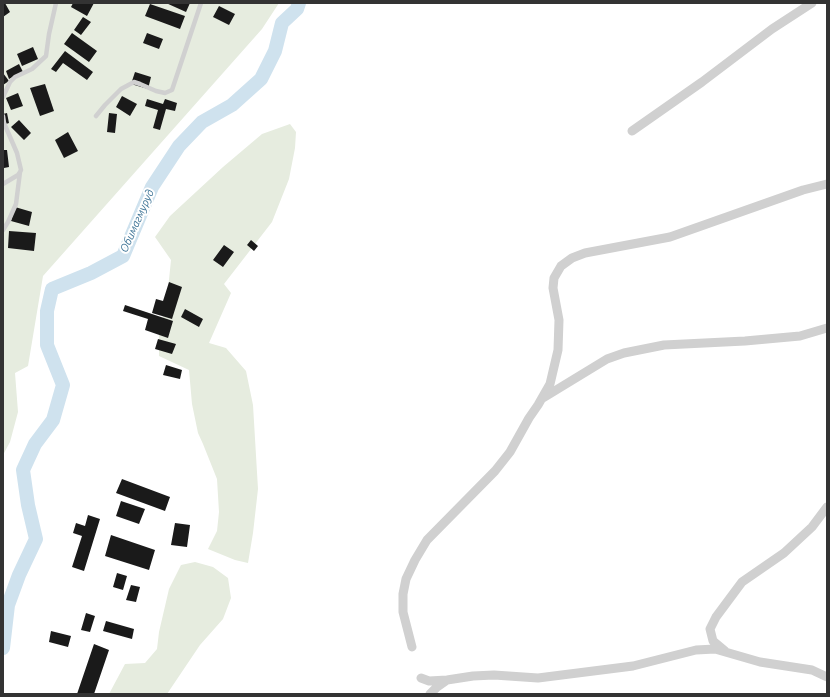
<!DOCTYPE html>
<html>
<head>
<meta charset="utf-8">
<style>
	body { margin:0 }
	#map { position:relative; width:830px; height:697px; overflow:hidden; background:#fff; font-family:Ubuntu,sans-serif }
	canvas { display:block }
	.frame { position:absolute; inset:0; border:4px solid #333; pointer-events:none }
</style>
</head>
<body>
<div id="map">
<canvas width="830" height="697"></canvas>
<div class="frame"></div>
</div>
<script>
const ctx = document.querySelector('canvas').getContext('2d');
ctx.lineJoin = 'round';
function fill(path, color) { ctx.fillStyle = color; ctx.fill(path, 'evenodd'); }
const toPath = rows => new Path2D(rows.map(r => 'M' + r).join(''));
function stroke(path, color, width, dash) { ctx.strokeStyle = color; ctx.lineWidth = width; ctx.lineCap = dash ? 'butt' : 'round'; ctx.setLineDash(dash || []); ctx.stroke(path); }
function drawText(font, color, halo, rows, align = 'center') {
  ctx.font = font + ' Ubuntu,sans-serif'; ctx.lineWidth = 4; ctx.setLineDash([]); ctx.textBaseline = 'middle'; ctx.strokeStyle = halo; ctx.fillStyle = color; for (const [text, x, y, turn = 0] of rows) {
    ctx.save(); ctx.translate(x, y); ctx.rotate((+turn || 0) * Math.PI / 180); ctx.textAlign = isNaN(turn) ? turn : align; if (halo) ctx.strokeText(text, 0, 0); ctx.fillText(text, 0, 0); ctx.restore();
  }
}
fill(toPath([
	[3,3,279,3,262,29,43,276,28,366,15,373,18,412,10,442,3,455],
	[290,124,296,132,295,148,289,179,272,222,224,284,231,293,209,343,226,348,246,371,253,405,258,489,253,533,248,563,235,560,208,549,217,531,219,512,217,479,203,444,198,433,192,404,189,370,159,356,159,326,166,309,171,260,155,237,170,216,223,167,262,134],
	[195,562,213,567,228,578,231,598,223,619,200,645,167,694,109,694,125,664,145,663,157,649,159,632,169,589,181,565]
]), '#e6ecdf');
stroke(toPath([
	[3,648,8,605,19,575,36,539,28,505,23,470,35,444,53,420,63,385,47,345,47,311,52,289,91,273,123,256,152,187,179,146,202,122,232,105,261,79,275,51,282,23,297,9,299,3]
]), '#cfe2ee', 14);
fill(toPath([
	[5,3,10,12,3,17,3,4],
	[73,3,94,3,87,16,71,7],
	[166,3,190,3,186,12],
	[150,4,185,16,180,29,145,16],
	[219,6,235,14,229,25,213,17],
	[83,17,91,22,81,35,74,30],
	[72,33,97,51,89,62,64,44],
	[147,33,163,39,159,49,143,43],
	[33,47,38,59,22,66,17,54],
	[65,51,93,72,87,80,63,63,56,72,51,69],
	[19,64,23,72,9,79,6,71],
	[135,72,151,77,148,89,131,84],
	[3,73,9,81,3,85],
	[45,84,54,111,40,116,30,88],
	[18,93,23,106,11,110,6,98],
	[122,96,137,104,130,116,116,107],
	[147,99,163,104,165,99,177,103,175,111,166,109,160,130,153,128,158,110,145,106],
	[7,113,9,123,3,125,3,114],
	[109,113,117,114,115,133,107,132],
	[19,120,31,133,24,140,11,127],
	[68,132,78,151,64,158,55,140],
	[3,150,7,150,9,167,4,168],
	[15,207,32,212,29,226,11,221],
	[9,231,36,233,34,251,8,248],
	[251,240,258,246,254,251,247,245],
	[224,245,234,252,223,267,213,260],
	[169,282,182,287,172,319,152,313,156,299,163,301],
	[125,305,173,321,168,338,145,330,148,319,123,311],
	[185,309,203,319,199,327,181,317],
	[158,339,176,344,172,354,155,349],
	[166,365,182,370,180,379,163,375],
	[122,479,170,497,165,511,116,493],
	[121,501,145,509,139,524,116,516],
	[88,515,100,519,84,571,72,567,82,536,73,533,76,523,85,526],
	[175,523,190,525,187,547,171,545],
	[111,535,155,550,149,570,105,556],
	[117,573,127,576,123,590,113,587],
	[131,585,140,587,136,602,126,600],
	[86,613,95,616,90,632,81,630],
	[106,621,134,629,132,639,103,631],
	[51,631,71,636,68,647,49,642],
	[94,644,109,650,94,694,77,694]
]), '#1a1a1a');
stroke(toPath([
	[3,97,10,82,15,77,32,69,46,56,49,34,56,3],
	[3,116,4,123,17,153,21,170,20,172,18,175,3,184],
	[96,116,105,105,121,89,134,82,140,84,156,91,165,93,172,90,201,3],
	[3,230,8,222,16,204,20,172]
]), '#d0d0d0', 4.5);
stroke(toPath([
	[632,131,702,82,772,29,812,3],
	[543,398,607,359,624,353,664,345,745,341,800,336,827,328],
	[412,647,403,612,403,594,406,579,415,560,427,540,495,471,510,452,529,418,538,405,550,384,558,350,559,320,553,288,554,278,561,266,572,258,585,253,670,237,803,190,827,184],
	[725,651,713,641,710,629,716,617,742,582,784,553,812,527,827,507],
	[421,678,429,681,447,680,473,676,494,675,538,678,633,666,696,650,715,649,760,662,812,670,827,677],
	[430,694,437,687,447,680]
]), '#d0d0d0', 9);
drawText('italic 11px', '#3f7597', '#fff', [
	["Обимагмуруд",137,221,-66]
]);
</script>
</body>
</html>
